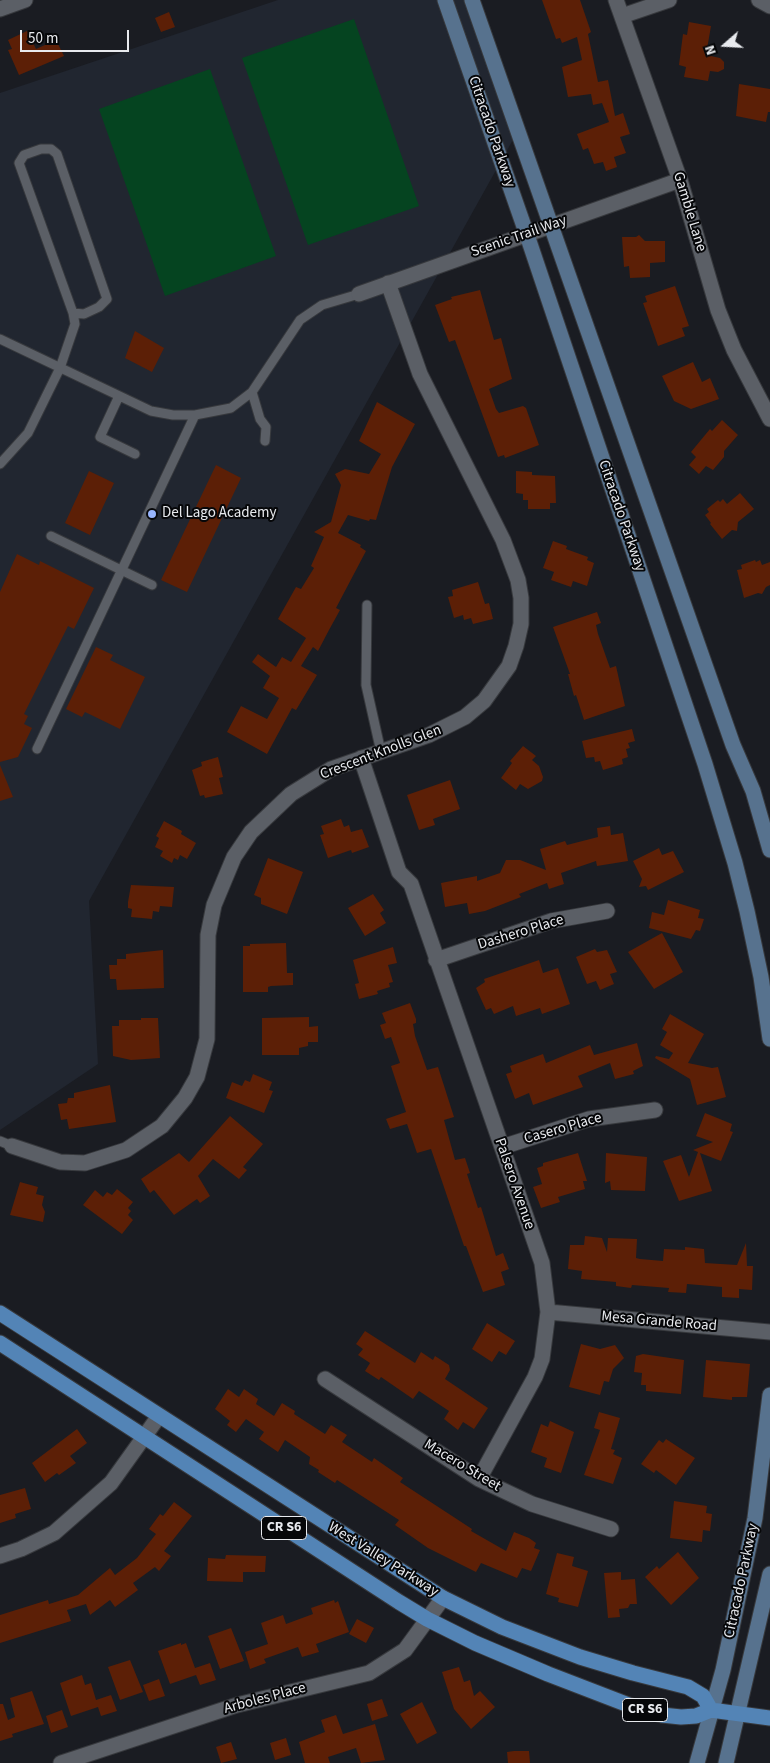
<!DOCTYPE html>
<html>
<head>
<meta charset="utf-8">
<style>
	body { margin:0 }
	#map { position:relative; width:770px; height:1763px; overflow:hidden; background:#1a1c22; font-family:"Source Sans 3",sans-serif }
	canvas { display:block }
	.north { position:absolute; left:700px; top:20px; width:50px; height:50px; -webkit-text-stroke:4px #060709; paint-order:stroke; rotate:251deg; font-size:14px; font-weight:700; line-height:20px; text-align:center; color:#e8eaee }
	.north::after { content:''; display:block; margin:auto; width:18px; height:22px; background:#e8eaee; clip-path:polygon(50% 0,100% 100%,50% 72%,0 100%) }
	.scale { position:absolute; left:20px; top:30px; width:109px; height:22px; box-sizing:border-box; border:2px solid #e8eaee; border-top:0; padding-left:6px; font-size:15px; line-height:18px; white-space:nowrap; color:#e8eaee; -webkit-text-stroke:4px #060709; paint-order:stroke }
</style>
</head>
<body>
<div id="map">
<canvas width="770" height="1763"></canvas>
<div class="north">N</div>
<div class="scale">50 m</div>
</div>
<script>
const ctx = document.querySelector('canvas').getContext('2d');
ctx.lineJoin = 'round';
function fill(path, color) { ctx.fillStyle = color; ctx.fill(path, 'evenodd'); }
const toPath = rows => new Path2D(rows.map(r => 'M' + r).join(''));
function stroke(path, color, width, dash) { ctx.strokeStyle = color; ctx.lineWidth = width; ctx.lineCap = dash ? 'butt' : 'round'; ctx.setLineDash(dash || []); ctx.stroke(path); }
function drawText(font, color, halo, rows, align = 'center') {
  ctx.font = font + ' "Source Sans 3",sans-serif'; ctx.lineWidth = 4; ctx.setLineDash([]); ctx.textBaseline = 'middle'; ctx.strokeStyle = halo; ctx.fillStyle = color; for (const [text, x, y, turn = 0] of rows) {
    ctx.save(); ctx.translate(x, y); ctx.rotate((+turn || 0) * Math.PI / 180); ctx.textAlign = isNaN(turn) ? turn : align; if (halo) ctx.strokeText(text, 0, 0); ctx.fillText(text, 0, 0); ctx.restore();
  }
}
fill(toPath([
	[278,0,477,0,520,127,89,901,98,1064,0,1130,0,93]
]), '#212630');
fill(toPath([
	[354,19,419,206,308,245,242,58],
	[210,69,276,256,165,296,99,109]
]), '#054420');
fill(toPath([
	[542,0,580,0,591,32,588,34,598,82,608,80,615,116,623,113,630,134,620,137,626,153,614,157,617,167,606,171,603,162,594,164,588,148,583,150,577,134,609,122,602,103,593,105,591,94,568,97,562,67,582,60,577,37,562,43,560,38,556,39],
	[169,12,175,27,161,32,155,18],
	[689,22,711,26,706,55,720,58,724,62,724,69,718,72,710,71,708,81,684,77,686,67,679,65,683,34,687,35],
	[27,31,36,49,56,40,64,56,19,75,8,50,12,49,8,40],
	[739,84,770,89,770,112,768,112,766,122,736,116],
	[639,235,645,241,665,241,665,262,650,263,650,277,630,278,629,266,624,267,622,237,636,237],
	[675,286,689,326,682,328,685,336,658,346,643,303,647,302,645,296],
	[480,290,494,340,501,338,512,379,489,389,496,409,499,413,523,406,526,408,539,445,505,458,504,455,498,457,455,340,449,342,435,305,452,299,451,297],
	[135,331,164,348,152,372,125,358],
	[693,362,702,382,710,378,719,399,691,409,674,401,662,376],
	[377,402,415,424,392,467,376,520,370,519,369,521,348,515,338,533,361,545,360,547,366,551,336,608,340,610,329,630,318,651,313,647,301,666,317,675,296,710,292,708,267,754,227,732,241,706,267,719,279,698,263,688,270,676,252,662,258,654,276,667,282,657,291,662,306,638,278,619,296,587,301,589,314,568,311,566,324,537,314,532,331,522,341,485,335,474,345,469,369,474,381,454,359,441],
	[722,420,738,435,724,451,724,457,713,470,706,466,699,474,689,465,696,457,691,452,710,429,712,431],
	[216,465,241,478,187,592,161,580],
	[89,471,114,483,90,535,65,523],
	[516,471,532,472,532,475,555,476,556,503,550,503,550,509,528,509,528,500,523,500,523,494,516,493],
	[740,493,754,509,738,522,737,531,732,530,722,539,710,524,711,523,705,515,709,512,707,509,718,500,720,502,723,499,727,504],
	[553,541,567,546,566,549,588,557,587,560,594,563,587,586,573,581,571,587,551,580,554,572,543,568],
	[17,554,39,565,40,561,94,588,74,629,68,626,24,714,28,716,24,724,32,728,18,757,0,762,0,592],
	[755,560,756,562,760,560,762,565,770,562,770,585,766,587,762,594,758,593,744,598,737,570,742,569,741,565],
	[478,582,485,604,489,603,493,619,473,624,471,618,464,620,463,615,454,618,448,597,453,596,452,590],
	[597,612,601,623,596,625,598,634,610,668,616,666,625,706,584,720,576,695,574,696,568,674,570,674,553,627],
	[96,647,113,655,110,660,145,677,120,729,85,712,82,717,66,709],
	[632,729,635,741,628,743,630,748,626,749,628,757,622,759,623,764,603,770,600,761,595,762,594,757,586,758,582,741],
	[523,746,536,756,532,760,539,766,543,777,542,781,528,789,520,784,516,790,501,778,512,763,510,761],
	[218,757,223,777,219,778,223,794,205,798,204,795,200,796,192,770,202,766,201,762],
	[0,765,13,797,0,801],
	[450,780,460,809,433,819,435,825,419,830,407,795],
	[341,819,344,827,349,825,351,832,362,829,369,847,352,853,351,850,328,858,320,835,324,834,321,826],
	[164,821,182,831,181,834,196,843,187,859,180,855,178,860,174,858,172,863,160,856,163,851,155,847,159,838,156,836],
	[610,826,611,835,623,833,628,861,597,866,596,861,561,873,564,884,549,889,547,883,519,894,521,897,485,911,469,914,467,903,445,907,441,883,477,876,477,881,500,873,506,860,520,860,546,870,540,849,565,841,567,845,598,837,597,828],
	[659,848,662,855,673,851,684,872,648,890,646,886,639,887,642,879,633,861],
	[268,858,303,872,287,914,261,904,261,898,254,895],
	[131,885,174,887,172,907,160,906,159,912,153,911,152,919,131,917,132,909,128,908,128,902],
	[373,894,384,910,380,913,386,923,365,936,348,908],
	[668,900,700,910,698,918,704,919,700,931,696,930,691,939,649,928,652,912,664,915],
	[662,933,683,972,654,989,628,952],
	[286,943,287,973,293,973,293,985,271,986,268,987,268,992,243,992,243,946,250,946,250,944],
	[393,947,397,963,388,965,393,982,389,983,390,987,377,991,378,994,359,999,355,984,359,983,353,960],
	[595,949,597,952,607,950,617,972,610,974,614,984,600,990,596,981,587,984,576,957],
	[163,950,164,988,117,990,116,979,110,979,109,965,117,965,117,959,126,959,126,954],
	[539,960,543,973,558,968,570,1004,542,1014,540,1008,516,1016,513,1006,494,1014,491,1008,486,1010,476,988,485,982,484,979],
	[410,1003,416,1019,416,1023,413,1024,415,1036,427,1070,438,1067,454,1117,444,1120,455,1160,465,1158,470,1173,467,1174,478,1208,481,1207,496,1256,503,1253,509,1269,501,1272,505,1285,483,1292,466,1246,464,1246,431,1149,417,1153,407,1124,390,1129,386,1119,406,1112,391,1066,400,1063,391,1037,385,1039,380,1025,386,1023,382,1013],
	[670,1014,704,1034,688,1063,712,1068,718,1067,726,1097,697,1105,690,1079,655,1058,656,1056,669,1059,673,1053,660,1045,667,1032,662,1029],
	[309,1017,309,1027,318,1026,318,1042,308,1042,308,1046,299,1048,299,1055,262,1055,262,1018],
	[141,1018,158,1018,160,1058,131,1060,113,1056,112,1026,119,1026,119,1020,141,1020],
	[637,1043,643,1066,633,1071,634,1074,615,1079,610,1063,578,1076,583,1087,533,1105,529,1093,515,1099,506,1074,512,1072,510,1066,543,1054,546,1063,590,1045,594,1055],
	[253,1074,272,1082,269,1090,273,1091,264,1113,226,1098,232,1082,242,1086,245,1080,250,1082],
	[110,1085,116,1122,69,1129,67,1119,61,1120,58,1104,67,1103,68,1098,74,1098,74,1093],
	[705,1113,732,1124,730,1131,733,1132,721,1161,700,1153,712,1191,679,1201,663,1161,681,1155,689,1177,698,1152,693,1150,713,1142,696,1136],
	[230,1116,263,1144,243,1167,247,1170,239,1179,213,1159,198,1176,210,1196,200,1203,197,1199,174,1215,154,1190,150,1193,141,1179,179,1153,189,1162],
	[578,1153,587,1181,583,1181,585,1189,558,1197,560,1202,541,1208,533,1187,542,1184,537,1168,543,1166,543,1163],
	[606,1153,647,1157,645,1191,611,1190,610,1181,605,1183],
	[20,1182,38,1187,36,1194,44,1196,42,1205,45,1212,43,1222,10,1215],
	[117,1189,133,1202,128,1208,131,1211,128,1215,133,1220,122,1234,83,1205,95,1190,103,1197,107,1192,112,1195],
	[585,1236,602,1238,607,1252,608,1238,637,1239,636,1258,640,1259,663,1261,664,1249,685,1250,685,1247,704,1249,705,1263,737,1265,746,1243,747,1266,753,1266,752,1290,739,1289,739,1298,722,1297,722,1287,687,1284,686,1293,668,1292,669,1288,632,1285,631,1288,616,1286,616,1282,581,1279,582,1271,568,1269,570,1245,584,1245],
	[487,1323,515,1341,506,1355,499,1351,492,1362,472,1349],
	[365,1331,415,1363,421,1352,433,1360,435,1356,449,1365,450,1370,445,1379,488,1408,474,1429,463,1422,458,1430,444,1419,449,1411,419,1391,413,1399,381,1377,379,1380,365,1371,370,1363,358,1355,363,1349,356,1344],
	[581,1344,600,1349,615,1345,624,1358,613,1369,609,1382,604,1381,600,1395,569,1387],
	[643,1354,684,1360,681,1394,646,1391,646,1385,641,1385,642,1373,634,1372,636,1356],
	[706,1360,750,1364,747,1397,732,1397,732,1400,703,1397],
	[228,1389,239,1397,244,1389,258,1399,256,1404,274,1416,282,1403,295,1411,294,1414,325,1434,331,1425,347,1435,342,1442,372,1462,374,1458,387,1467,403,1478,400,1482,472,1529,471,1531,506,1551,514,1532,529,1538,536,1543,534,1548,540,1550,531,1571,522,1568,517,1578,481,1563,476,1572,428,1548,395,1525,399,1520,337,1480,335,1483,318,1472,319,1470,309,1464,310,1457,285,1440,278,1452,259,1439,264,1432,246,1419,236,1432,227,1425,230,1421,215,1409],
	[599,1412,620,1418,611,1449,615,1450,613,1454,622,1458,613,1484,584,1475,600,1430,594,1428],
	[550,1421,574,1432,561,1473,544,1467,547,1458,531,1452,541,1424,548,1427],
	[77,1429,87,1443,70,1456,76,1463,59,1475,57,1473,45,1482,32,1463],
	[666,1439,695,1458,676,1485,656,1470,654,1473,641,1464,659,1440,663,1443],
	[25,1488,31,1509,15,1514,16,1518,0,1523,0,1495],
	[674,1501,707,1506,706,1513,712,1514,710,1531,703,1530,702,1542,670,1538],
	[174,1502,192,1516,164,1551,171,1556,159,1571,155,1567,133,1583,138,1590,115,1607,110,1600,90,1615,86,1604,67,1610,71,1621,0,1643,0,1615,48,1600,49,1604,78,1595,110,1568,115,1575,137,1558,156,1534,149,1529,160,1514,163,1516],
	[678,1552,699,1578,671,1605,645,1577,657,1566,659,1569],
	[557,1553,574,1557,572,1566,588,1571,578,1607,558,1602,559,1598,546,1594],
	[226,1555,266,1556,265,1572,243,1572,243,1582,207,1581,208,1558,225,1559],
	[621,1572,621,1580,635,1579,637,1604,630,1604,628,1608,619,1609,620,1617,608,1618,604,1573],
	[334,1600,335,1603,338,1601,349,1632,316,1644,319,1652,302,1657,298,1647,264,1659,266,1663,250,1669,245,1652,268,1644,261,1623,283,1615,286,1624,313,1614,311,1608],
	[357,1619,374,1628,366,1643,349,1634],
	[231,1628,244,1661,220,1669,208,1636],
	[181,1643,181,1645,186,1643,195,1668,210,1663,216,1680,200,1685,196,1675,170,1684,158,1651],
	[130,1660,143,1692,120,1700,108,1667],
	[459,1667,464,1682,470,1680,474,1696,480,1691,495,1707,471,1729,454,1709,442,1672],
	[82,1675,85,1685,91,1683,96,1700,111,1695,117,1711,101,1716,98,1707,71,1716,60,1683],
	[159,1679,165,1696,149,1701,143,1685],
	[32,1691,44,1724,12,1734,13,1737,0,1741,0,1704,3,1704,8,1720,15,1717,10,1698],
	[382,1699,388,1716,372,1721,367,1704],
	[422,1702,437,1733,417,1744,400,1714],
	[62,1710,68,1727,51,1733,46,1716],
	[336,1715,343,1734,375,1724,385,1760,361,1763,356,1748,328,1757,330,1763,305,1763,299,1742,325,1732,321,1720],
	[286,1738,291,1755,275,1760,270,1743],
	[231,1742,237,1759,221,1763,216,1747],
	[514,1751,529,1751,530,1763,508,1763,507,1752]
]), '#5c1f06');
const lane = toPath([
	[0,339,151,411,173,415,195,415],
	[119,396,100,437,135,454],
	[265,441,266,427,260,419,252,392,300,320,322,305,359,294],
	[0,464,28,433,60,368,75,324,73,313,84,314,99,307,107,299,57,154,51,149,41,149,24,155,19,163,73,313],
	[51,536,152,585],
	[367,605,366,685,381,752],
	[37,749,195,415,231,408,252,392],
	[0,1141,12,1146]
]);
const street = toPath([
	[616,0,680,180,718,310,734,350,770,419],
	[759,0,770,6],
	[0,9,25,0],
	[622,16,669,0],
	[359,294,680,180],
	[361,758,399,872,411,884,542,1263,548,1312,542,1359,535,1377,479,1479],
	[436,960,551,921,607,911],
	[12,1146,60,1162,85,1163,126,1150,162,1126,185,1098,197,1077,207,1039,208,935,214,905,234,857,251,832,291,794,331,769,429,735,465,717,484,701,509,666,516,646,521,624,521,598,518,580,503,540,420,374,388,283],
	[502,1147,589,1119,655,1110],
	[548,1312,770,1332],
	[325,1379,479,1479,532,1504,611,1529],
	[0,1556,21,1549,54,1533,111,1483,159,1416],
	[61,1763,237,1705,369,1673,405,1650,443,1598]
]);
const secondary = toPath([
	[445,0,527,235,705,764,735,863,747,911,761,977,770,1039],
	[472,0,733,745,753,791,770,850],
	[697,1763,723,1670,755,1518,770,1395],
	[726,1763,770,1574]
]);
const primary = toPath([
	[0,1313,443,1598,502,1627,580,1657,633,1673,688,1687,703,1696,711,1710],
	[0,1343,399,1602,427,1619,475,1643,548,1674,639,1709,662,1715,681,1717,696,1716,711,1710,770,1718]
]);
stroke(lane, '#37393d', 11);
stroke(street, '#37393d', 17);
stroke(secondary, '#37393d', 17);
stroke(primary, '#37393d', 17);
stroke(lane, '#5b5f66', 9);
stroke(street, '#5b5f66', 15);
stroke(secondary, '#57728e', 15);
stroke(primary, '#5384b6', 15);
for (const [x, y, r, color] of [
	[152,514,5,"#98b5fd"]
]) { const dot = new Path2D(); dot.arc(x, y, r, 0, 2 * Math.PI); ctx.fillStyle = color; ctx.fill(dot); stroke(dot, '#060709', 2); }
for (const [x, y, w] of [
	[284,1528,45],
	[645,1710,45]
]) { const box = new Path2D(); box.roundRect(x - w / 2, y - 11.5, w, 23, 4); ctx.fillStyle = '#060709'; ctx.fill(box); stroke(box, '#e8eaee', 1); }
drawText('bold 14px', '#e8eaee', null, [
	["CR S6",284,1528],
	["CR S6",645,1710]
]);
drawText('15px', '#e8eaee', '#060709', [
	["Citracado Parkway",491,132,71],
	["Gamble Lane",689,212,73],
	["Scenic Trail Way",519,237,-19],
	["Citracado Parkway",621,516,71],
	["Crescent Knolls Glen",381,753,-21],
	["Dashero Place",521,933,-17],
	["Casero Place",563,1129,-16],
	["Palsero Avenue",514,1184,71],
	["Mesa Grande Road",659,1322,5],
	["Macero Street",462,1466,31],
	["West Valley Parkway",383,1560,32],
	["Citracado Parkway",742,1581,-78],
	["Arboles Place",265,1699,-15]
]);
drawText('15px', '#e8eaee', '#060709', [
	["Del Lago Academy",162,514]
], 'left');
</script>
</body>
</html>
